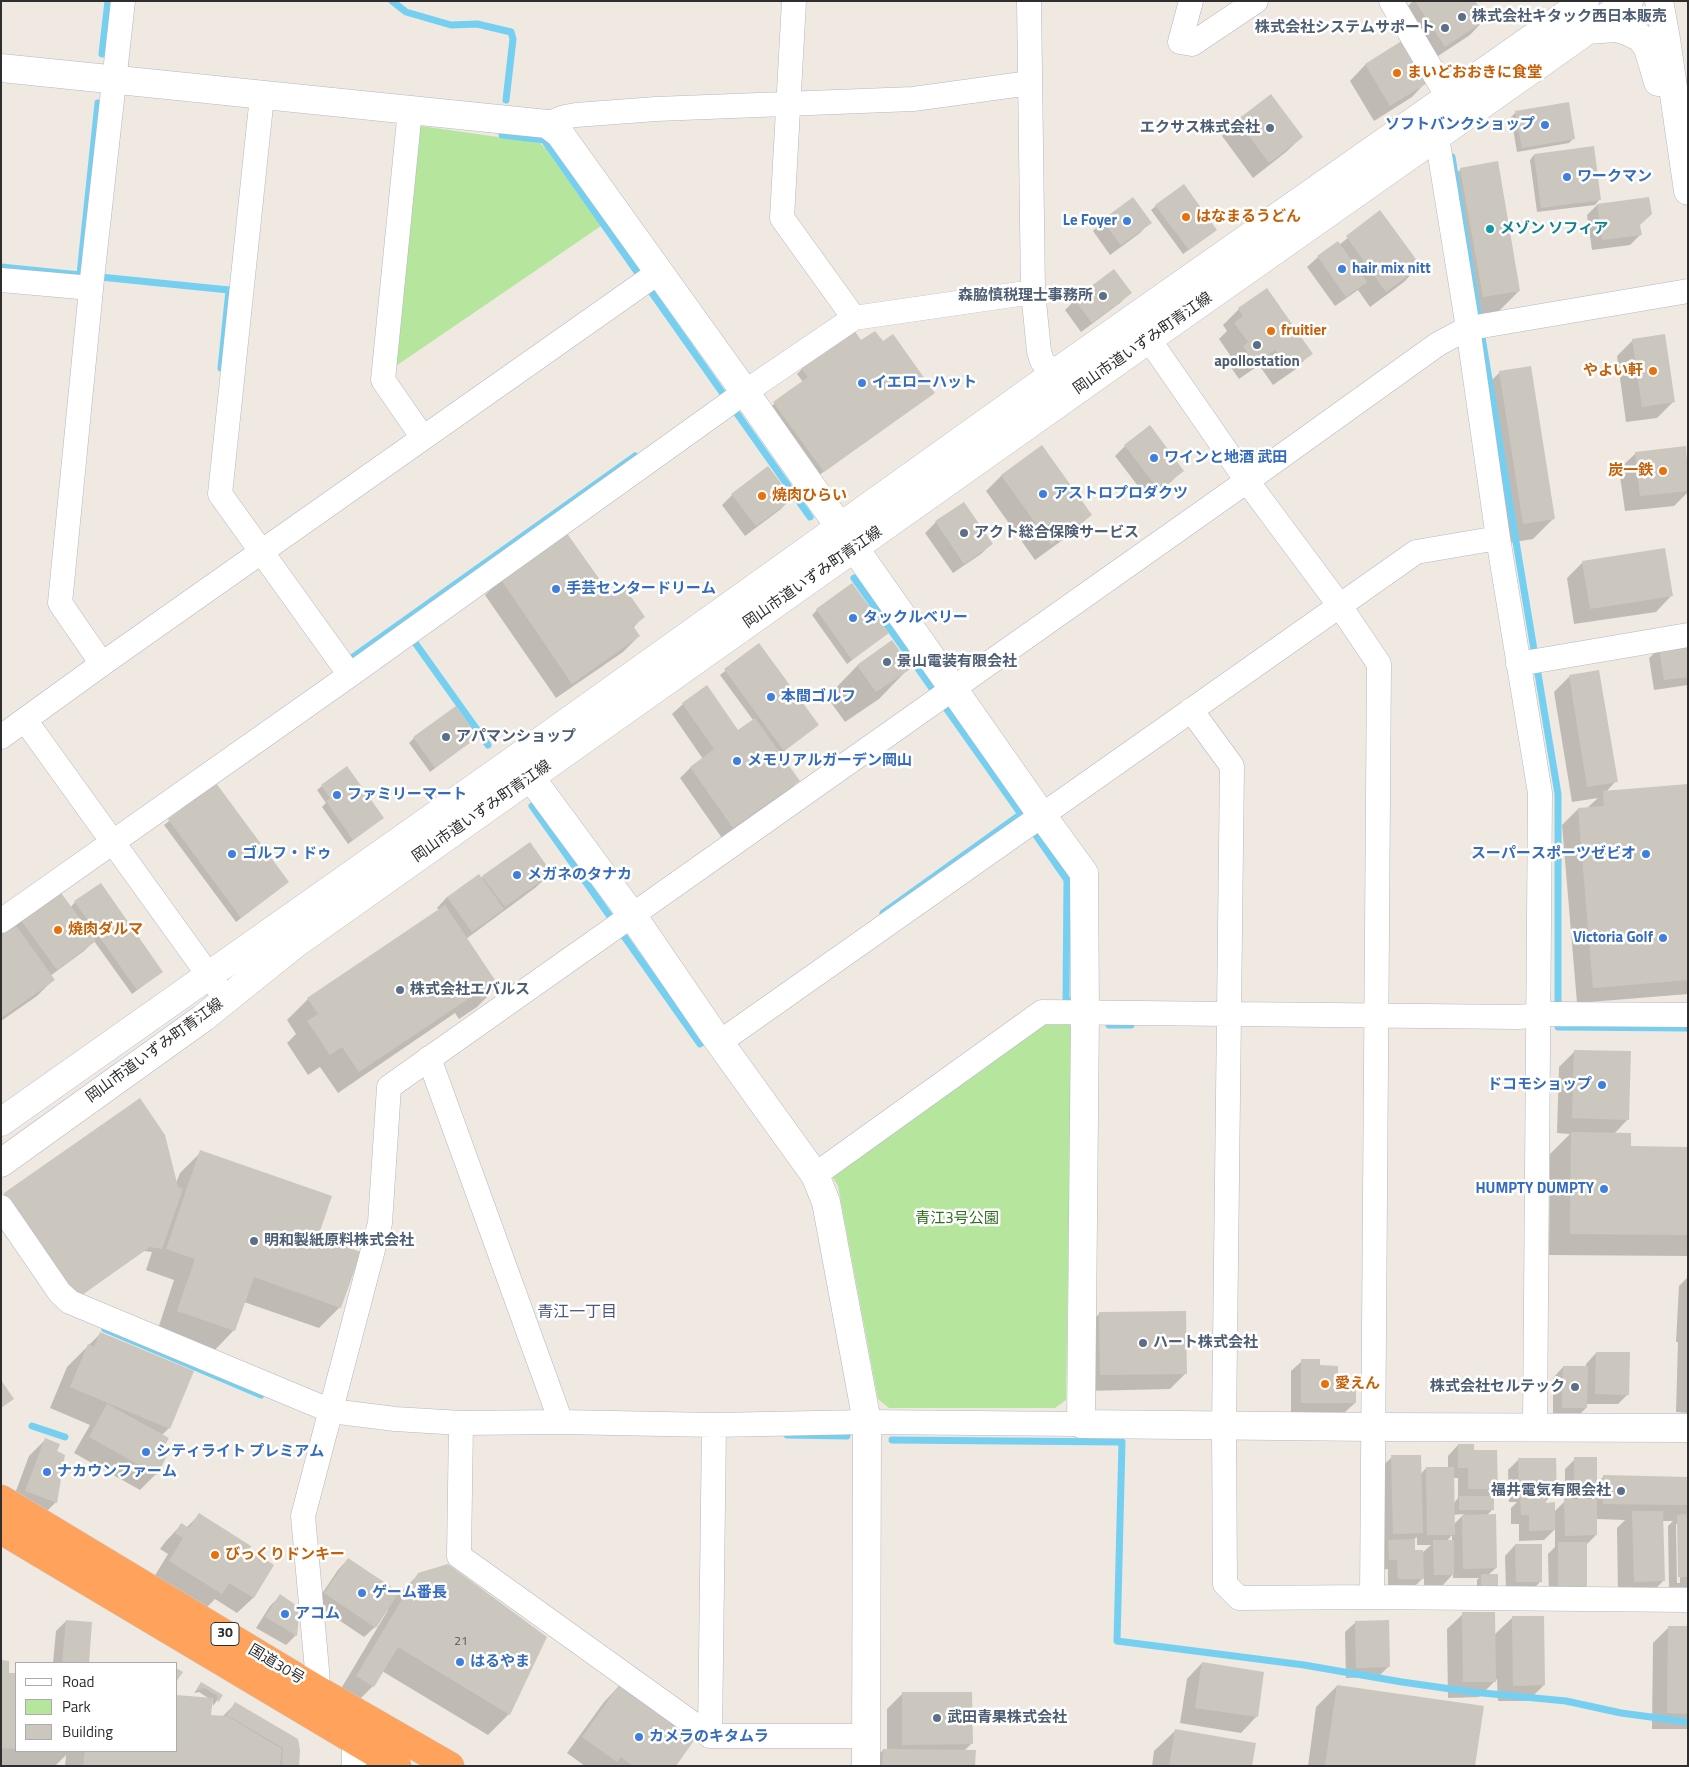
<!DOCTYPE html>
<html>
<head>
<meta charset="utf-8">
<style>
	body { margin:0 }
	#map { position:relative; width:1689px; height:1767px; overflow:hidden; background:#efe9e1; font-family:"Titillium Web",sans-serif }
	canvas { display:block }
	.frame { position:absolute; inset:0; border:2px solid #2e2e2e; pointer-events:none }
	.legend { position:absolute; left:15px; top:1662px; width:162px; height:90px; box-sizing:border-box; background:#fff; border:1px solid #ababab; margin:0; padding:6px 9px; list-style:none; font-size:15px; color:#2e2e2e }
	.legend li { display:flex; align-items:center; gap:10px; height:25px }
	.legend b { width:25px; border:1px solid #ababab }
</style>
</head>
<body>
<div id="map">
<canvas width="1689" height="1767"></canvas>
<div class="frame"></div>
<ul class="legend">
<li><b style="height:6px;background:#fff"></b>Road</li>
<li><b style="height:14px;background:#b6e59e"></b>Park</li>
<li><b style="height:14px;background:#cbc7bf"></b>Building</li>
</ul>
</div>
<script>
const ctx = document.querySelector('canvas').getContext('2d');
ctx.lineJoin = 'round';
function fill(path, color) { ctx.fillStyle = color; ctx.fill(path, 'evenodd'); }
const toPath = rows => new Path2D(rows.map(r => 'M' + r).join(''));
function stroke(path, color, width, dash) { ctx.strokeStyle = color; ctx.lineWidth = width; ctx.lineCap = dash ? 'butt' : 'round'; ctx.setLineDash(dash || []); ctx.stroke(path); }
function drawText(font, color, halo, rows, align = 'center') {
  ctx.font = font + ' "Titillium Web","Noto Sans JP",sans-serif'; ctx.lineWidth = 5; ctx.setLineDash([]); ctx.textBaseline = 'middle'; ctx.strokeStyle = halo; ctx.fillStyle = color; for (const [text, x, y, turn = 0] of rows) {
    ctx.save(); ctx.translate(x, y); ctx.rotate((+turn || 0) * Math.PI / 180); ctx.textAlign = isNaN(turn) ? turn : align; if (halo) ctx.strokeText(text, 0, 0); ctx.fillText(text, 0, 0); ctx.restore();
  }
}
fill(toPath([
	[421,126,540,143,546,149,601,226,390,370,415,133],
	[1062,1019,1072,1026,1066,1400,1055,1408,889,1408,878,1399,838,1186,832,1176,1044,1020]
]), '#b6e59e');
fill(toPath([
	[1413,1,1474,1,1485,19,1470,35,1429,62,1398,16],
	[1403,42,1427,81,1412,97,1374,121,1350,81,1365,65],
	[1271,96,1302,137,1286,152,1253,178,1222,136,1237,121],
	[1516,112,1574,138,1569,143,1517,152,1511,117],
	[1534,155,1599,200,1595,205,1537,212,1530,160],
	[1461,169,1519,291,1498,312,1462,318,1440,190],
	[1597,205,1639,225,1640,235,1630,245,1592,250,1587,215],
	[1156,206,1211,234,1183,254,1151,210],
	[1380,212,1419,266,1404,282,1370,307,1358,290,1335,306,1307,267,1318,257,1339,245],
	[1103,221,1150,222,1140,233,1110,255,1093,231],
	[1267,290,1311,353,1296,369,1273,385,1259,365,1239,379,1228,363,1232,358,1219,339,1227,331,1223,325,1239,309],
	[1130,293,1120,303,1081,332,1065,310,1075,300],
	[1633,340,1673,402,1657,418,1626,422,1617,356],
	[861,342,928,397,818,476,769,408,803,382,797,374,802,369],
	[1500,372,1554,518,1533,539,1503,544,1479,393],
	[1125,446,1182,470,1172,481,1148,499,1115,456],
	[1042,447,1090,515,1075,531,1035,560,986,491,1001,476],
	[1685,447,1688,468,1688,492,1674,506,1625,511,1619,469,1635,454],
	[732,495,791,498,781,509,745,536,722,505],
	[963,503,991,544,981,554,953,573,925,533,936,522],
	[1583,562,1671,596,1656,612,1574,624,1567,578],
	[501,579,609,596,643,617,633,628,639,636,623,652,556,698,485,595],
	[817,610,887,633,847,664,812,615],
	[1688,644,1688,685,1654,690,1649,658,1660,648],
	[759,645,813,729,779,755,798,781,788,792,722,838,680,778,691,767,703,759,672,714,683,704,738,731,753,720,720,675],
	[858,665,910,667,879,699,845,722,827,697],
	[1570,676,1616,781,1606,792,1688,785,1688,994,1577,1003,1562,825,1578,809,1587,808,1598,798,1572,802,1554,692],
	[477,737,430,772,409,743,414,738],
	[216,784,283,886,236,922,164,825],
	[322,786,383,818,348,844,322,807,326,803,317,790],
	[551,873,535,888,466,939,498,986,477,1007,459,1019,455,1013,338,1093,320,1067,308,1075,287,1043,296,1034,287,1020,308,999,439,910,437,908,447,897,483,877],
	[75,902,162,972,132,994,94,941,84,951,50,976,53,980,37,996,1,1021,1,935,21,920,70,908],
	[1575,1051,1628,1119,1614,1134,1629,1147,1688,1148,1688,1256,1549,1255,1550,1154,1570,1134,1557,1133,1559,1067],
	[201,1152,316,1238,340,1307,319,1328,244,1302,234,1330,213,1352,157,1332,174,1280,146,1270,152,1252,144,1251,72,1302,1,1197,5,1194,176,1183,180,1173],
	[1688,1277,1688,1413,1676,1412,1678,1342,1676,1342,1679,1286],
	[1100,1313,1186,1373,1170,1389,1085,1391,1084,1329],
	[100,1334,169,1428,162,1435,163,1446,156,1474,140,1490,74,1453,90,1425,50,1408,67,1367],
	[1596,1353,1628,1394,1618,1404,1586,1404,1586,1408,1576,1418,1553,1418,1553,1378,1563,1367,1586,1368,1586,1364],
	[1302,1361,1319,1367,1337,1382,1355,1403,1344,1413,1291,1413,1291,1371],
	[45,1440,56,1451,56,1502,40,1518,10,1507,29,1456],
	[1458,1445,1472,1451,1497,1488,1488,1497,1493,1509,1486,1516,1496,1568,1488,1575,1477,1594,1477,1580,1479,1578,1453,1578,1453,1574,1443,1585,1424,1585,1424,1577,1412,1589,1388,1589,1388,1569,1379,1570,1376,1472,1392,1457,1420,1475,1426,1468,1448,1468,1448,1456],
	[1453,1478,1458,1478,1458,1498,1453,1504],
	[1464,1514,1453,1525,1453,1515],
	[1452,1535,1452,1541,1447,1541],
	[1417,1537,1417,1545,1431,1545,1422,1553,1414,1552,1413,1540],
	[1519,1459,1556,1491,1545,1502,1554,1512,1565,1501,1565,1469,1575,1459,1596,1484,1604,1476,1688,1478,1688,1587,1669,1587,1668,1526,1673,1521,1662,1521,1663,1581,1648,1597,1618,1597,1617,1528,1625,1520,1596,1519,1596,1535,1585,1546,1586,1586,1576,1596,1549,1596,1548,1554,1555,1547,1555,1529,1544,1540,1519,1541,1519,1524,1511,1524,1511,1508,1517,1502,1509,1502,1508,1470],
	[1676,1524,1679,1524,1680,1583,1677,1583],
	[199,1515,248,1550,273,1565,253,1598,237,1613,215,1599,205,1609,154,1577,168,1554,160,1549,166,1541,181,1525,186,1528],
	[1515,1545,1541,1581,1530,1592,1506,1592,1505,1556],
	[348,1559,399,1594,419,1574,509,1714,488,1735,382,1671,373,1686,352,1707,336,1697,388,1610,387,1609,375,1627,364,1637,315,1604,338,1570],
	[280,1596,296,1635,286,1645,256,1628,270,1606],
	[1463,1614,1494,1635,1512,1618,1544,1685,1528,1701,1498,1701,1497,1679,1479,1697,1448,1698,1447,1629],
	[66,1621,91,1623,87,1663,53,1663,56,1631],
	[1356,1622,1388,1667,1378,1677,1346,1678,1345,1632],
	[1669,1627,1688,1627,1688,1729,1652,1729,1653,1643],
	[1,1661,7,1674,16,1675,16,1751,176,1751,211,1700,199,1692,194,1693,202,1683,221,1695,213,1706,212,1699,210,1716,222,1717,235,1704,297,1740,297,1766,65,1766,66,1755,55,1766,1,1766],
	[1202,1663,1263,1673,1256,1717,1241,1733,1180,1723,1187,1679],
	[619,1686,674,1766,585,1766,567,1753,604,1702],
	[1337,1686,1474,1766,1308,1766,1316,1707],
	[902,1694,971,1744,964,1751,974,1766,873,1766,873,1760,883,1750,887,1750,887,1709],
	[1176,1730,1251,1766,1152,1766,1154,1751]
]), '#0003');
stroke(toPath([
	[392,1,406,12,451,25,477,24,511,32,513,39,506,100],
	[102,54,108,1],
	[502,132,502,135,544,140,810,517],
	[1452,157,1558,794,1558,1027,1688,1028],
	[1,267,229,290,221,368],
	[80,274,98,103],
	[854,578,1023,817],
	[411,637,488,745],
	[353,657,635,456],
	[532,806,700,1044,710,1037],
	[1031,828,1067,880,1066,1000,1068,1000],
	[883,913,1021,814],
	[1109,1025,1131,1025],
	[105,1329,261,1395],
	[32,1426,65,1437],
	[787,1435,847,1436],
	[892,1440,1122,1442,1117,1641,1304,1665,1402,1682,1472,1692,1566,1701,1621,1713,1688,1722]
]), '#75cff0', 7);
fill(toPath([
	[1415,1,1475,1,1487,19,1445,47],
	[1403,40,1429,82,1390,106,1365,64],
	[1271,94,1303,137,1269,163,1237,120],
	[1569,102,1575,139,1522,148,1515,111],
	[1594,146,1601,200,1541,208,1534,154],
	[1498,161,1520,291,1483,297,1460,168],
	[1184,184,1217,230,1189,250,1155,205],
	[1133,197,1152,223,1121,245,1102,220],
	[1649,197,1652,214,1640,225,1642,235,1602,240,1597,204],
	[1380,210,1421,266,1386,292,1346,236],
	[1338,241,1367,282,1346,297,1317,256],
	[1114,269,1132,293,1092,323,1074,299],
	[1267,288,1313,354,1289,370,1275,350,1255,364,1243,346,1248,342,1234,323,1243,316,1238,308],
	[854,330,861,340,875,331,883,341,893,334,935,393,824,472,773,402,808,377,801,368],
	[1665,334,1675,402,1642,407,1632,339],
	[1531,366,1555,519,1523,524,1499,371],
	[1150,425,1184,471,1159,490,1124,445],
	[1042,445,1092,515,1051,545,1001,475],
	[1686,446,1688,491,1640,496,1635,452],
	[768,466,793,499,756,526,731,494],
	[964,502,993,544,964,564,935,521],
	[566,532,610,594,623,585,645,617,633,626,640,636,572,684,500,578],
	[1665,548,1673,596,1590,609,1582,561],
	[852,583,889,633,852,660,816,609],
	[892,640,912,668,876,692,857,665],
	[759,643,819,725,784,751,724,669],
	[1688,643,1688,677,1664,680,1659,647],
	[1599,670,1618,782,1587,787,1569,675],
	[707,685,738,730,755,718,800,781,733,828,690,767,714,749,682,703],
	[456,706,478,737,435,768,413,737],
	[347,766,384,818,353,840,326,801,330,798,321,785],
	[216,783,289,882,241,918,168,819],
	[1688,784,1688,980,1593,988,1578,808,1604,806,1603,791],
	[530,842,552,873,505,907,482,876],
	[479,874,504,909,472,932,447,897],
	[101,883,163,972,137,990,74,901],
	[59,890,96,941,57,970,20,919],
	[445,905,499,986,481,999,477,993,359,1072,342,1047,330,1055,307,1021,318,1014,307,998],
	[15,924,55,980,1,1018,1,934],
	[1574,1050,1631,1051,1629,1120,1572,1118],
	[140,1098,165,1135,178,1187,183,1189,162,1249,150,1247,77,1298,4,1193],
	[1571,1132,1631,1133,1631,1146,1688,1147,1688,1235,1570,1234],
	[200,1150,332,1196,318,1237,361,1252,341,1308,254,1277,235,1331,177,1311,195,1259,166,1249],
	[1186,1311,1187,1374,1100,1375,1099,1312],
	[100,1332,194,1371,170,1429,70,1387,88,1344,94,1347],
	[1596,1352,1630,1352,1629,1395,1595,1394],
	[1301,1359,1320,1359,1320,1365,1338,1366,1338,1381,1356,1380,1356,1403,1301,1403],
	[1563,1366,1588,1366,1587,1408,1562,1408],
	[1,1380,14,1399,1,1408],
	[107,1404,169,1438,165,1445,171,1448,157,1475,89,1437],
	[45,1438,60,1444,57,1451,65,1455,57,1503,25,1491],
	[1458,1444,1474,1444,1474,1450,1497,1450,1498,1489,1468,1489,1468,1468,1458,1468],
	[1391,1455,1421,1455,1423,1533,1393,1534],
	[1574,1457,1597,1457,1597,1493,1574,1493],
	[1518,1458,1556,1458,1557,1492,1519,1493],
	[1426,1467,1454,1467,1455,1535,1427,1535],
	[1603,1475,1688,1477,1688,1505,1603,1504],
	[1459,1496,1494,1496,1494,1510,1459,1510],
	[1546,1496,1546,1503,1555,1502,1555,1530,1529,1531,1529,1515,1521,1515,1520,1497],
	[1564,1499,1597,1499,1597,1535,1565,1536],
	[1632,1511,1663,1511,1665,1581,1634,1582],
	[199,1513,251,1546,250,1549,274,1565,254,1598,229,1583,222,1594,169,1561,183,1538,175,1533,181,1523,189,1528],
	[1496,1514,1497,1568,1463,1569,1462,1515],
	[1688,1514,1688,1577,1678,1577,1677,1515],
	[1415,1539,1415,1550,1423,1550,1424,1579,1398,1579,1397,1560,1389,1560,1388,1540],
	[1433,1540,1454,1540,1454,1575,1434,1575],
	[1558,1542,1587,1542,1587,1586,1558,1587],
	[1515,1544,1542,1544,1542,1582,1516,1582],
	[348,1558,399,1592,376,1628,324,1593],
	[448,1564,547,1637,510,1715,398,1647,374,1687,356,1676,418,1573],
	[1481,1574,1498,1574,1498,1590,1481,1590],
	[280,1594,300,1608,297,1636,265,1617],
	[1462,1612,1495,1612,1496,1682,1463,1682],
	[1512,1616,1544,1616,1545,1685,1513,1686],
	[66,1620,92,1622,89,1663,62,1663],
	[1389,1620,1390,1667,1356,1668,1355,1621],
	[1668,1626,1688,1626,1688,1714,1667,1713],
	[1,1660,9,1661,9,1673,16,1673,16,1749,1,1748],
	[1202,1662,1264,1672,1258,1717,1195,1708],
	[176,1668,183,1672,176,1682],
	[201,1682,223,1695,218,1703,217,1695,204,1688,196,1690],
	[619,1685,695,1739,676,1766,633,1766,621,1757,617,1762,582,1737],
	[1337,1685,1484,1706,1475,1766,1325,1766],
	[902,1692,972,1692,973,1744,902,1745],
	[176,1695,213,1698,211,1715,227,1716,282,1749,280,1766,83,1766,85,1751,176,1751],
	[235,1702,298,1739,300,1750,299,1766,282,1766,283,1748,227,1715],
	[1175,1729,1256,1743,1252,1766,1169,1766],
	[883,1749,976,1750,975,1766,882,1766]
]), '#cbc7bf');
const street = toPath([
	[123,1,92,279,60,603,102,664,659,272],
	[794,1,782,218,854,318],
	[1029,1,1033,292,1039,351,1042,361,1054,374],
	[1191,1,1180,42,1192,44,1256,1],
	[1391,1,1448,97],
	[262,96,220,494,350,675],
	[410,110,383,380,423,438],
	[1427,121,1437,137,1468,328,1498,538,1540,793,1535,1426],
	[547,124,565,117,576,115,656,109,913,99,1030,83],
	[1,280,91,288],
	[1139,325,1247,481,1340,606,1379,664,1372,1597],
	[1518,664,1688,635],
	[1191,710,1232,766,1224,1426,1225,1584,1239,1598,1372,1597,1688,1600],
	[25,720,220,991],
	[1,737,102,664],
	[1,921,350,675,745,392,854,318,1033,292],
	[720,1042,1416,552,1498,538],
	[429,1058,561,1422],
	[815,1175,1042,1012,1518,1017,1552,1014,1688,1015],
	[1,1207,60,1293,70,1302,331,1411,395,1419,461,1423,561,1422,714,1425,867,1422,1081,1424],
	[461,1423,459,1556,710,1736,866,1736],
	[316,1704,318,1690,317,1670,303,1516,380,1223,389,1087,1247,481,1438,344,1468,328,1476,327,1688,291],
	[710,1736,714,1425],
	[354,1766,354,1739,359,1726]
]);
const secondary = toPath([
	[1659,1,1666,39,1688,191],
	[1586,30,1616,28,1627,31,1641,38,1648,48,1658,82],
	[1,68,547,124,560,134,745,392,1041,814,1084,873,1085,1013,1081,1424,1372,1427,1688,1428],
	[520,763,632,915,712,1032,815,1175,826,1202,867,1422,866,1766],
	[1,1122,517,758,1054,374,1585,1],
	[1,1163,203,1018,295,944,1149,339,1629,1]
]);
const highway = toPath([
	[1,1499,318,1690,450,1766],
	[1,1530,397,1766]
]);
stroke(street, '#b4b7c1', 25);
stroke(secondary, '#b4b7c1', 29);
stroke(highway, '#c9c9c9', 29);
stroke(street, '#fff', 24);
stroke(secondary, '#fff', 28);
stroke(highway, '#ffa35c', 28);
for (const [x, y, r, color] of [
	[1462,17,5,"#5c6f8a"],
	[1445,28,5,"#5c6f8a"],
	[1397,73,5,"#e8710a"],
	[1545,125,5,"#3f7fe0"],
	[1270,128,5,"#5c6f8a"],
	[1567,177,5,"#3f7fe0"],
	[1186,217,5,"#e8710a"],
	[1127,221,5,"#3f7fe0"],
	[1490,229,5,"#0f9aa8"],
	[1342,269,5,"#3f7fe0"],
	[1103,296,5,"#5c6f8a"],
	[1271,331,5,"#e8710a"],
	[1257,345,5,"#5c6f8a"],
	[1653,371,5,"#e8710a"],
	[862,383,5,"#3f7fe0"],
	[1154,458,5,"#3f7fe0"],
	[1663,471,5,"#e8710a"],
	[1043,494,5,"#3f7fe0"],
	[762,496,5,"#e8710a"],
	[964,533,5,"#5c6f8a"],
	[556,589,5,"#3f7fe0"],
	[853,618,5,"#3f7fe0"],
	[887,662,5,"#5c6f8a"],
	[771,697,5,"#3f7fe0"],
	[446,737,5,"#5c6f8a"],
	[737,761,5,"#3f7fe0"],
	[337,795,5,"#3f7fe0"],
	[232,854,5,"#3f7fe0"],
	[1646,854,5,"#3f7fe0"],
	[517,875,5,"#3f7fe0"],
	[58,930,5,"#e8710a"],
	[1663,938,5,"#3f7fe0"],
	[400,990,5,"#5c6f8a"],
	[1602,1085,5,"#3f7fe0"],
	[1604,1189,5,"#3f7fe0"],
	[254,1241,5,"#5c6f8a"],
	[1143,1343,5,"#5c6f8a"],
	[1325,1384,5,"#e8710a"],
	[1575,1387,5,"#5c6f8a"],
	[146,1452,5,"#3f7fe0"],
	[47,1472,5,"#3f7fe0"],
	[1621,1491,5,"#5c6f8a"],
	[215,1555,5,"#e8710a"],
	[362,1593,5,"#3f7fe0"],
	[285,1614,5,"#3f7fe0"],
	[460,1662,5,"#3f7fe0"],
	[937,1718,5,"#5c6f8a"],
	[639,1737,5,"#3f7fe0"]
]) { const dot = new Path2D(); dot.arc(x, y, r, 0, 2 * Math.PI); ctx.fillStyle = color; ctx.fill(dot); stroke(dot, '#fff', 2); }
drawText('12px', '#555452', null, [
	["21",461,1642]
]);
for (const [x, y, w] of [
	[225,1634,28]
]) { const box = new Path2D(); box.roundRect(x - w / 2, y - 11.5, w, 23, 4); ctx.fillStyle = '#fff'; ctx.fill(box); stroke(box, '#2e2e2e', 1); }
drawText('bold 14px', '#2e2e2e', null, [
	["30",225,1634]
]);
drawText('bold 15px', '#4e5e75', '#fff', [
	["株式会社キタック西日本販売",1472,17],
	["株式会社システムサポート",1435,28,"right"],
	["エクサス株式会社",1260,128,"right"],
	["森脇慎税理士事務所",1093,296,"right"],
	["apollostation",1257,362,"center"],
	["アクト総合保険サービス",974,533],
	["景山電装有限会社",897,662],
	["アパマンショップ",456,737],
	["株式会社エバルス",410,990],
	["明和製紙原料株式会社",264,1241],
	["ハート株式会社",1153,1343],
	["株式会社セルテック",1565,1387,"right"],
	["福井電気有限会社",1611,1491,"right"],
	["武田青果株式会社",947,1718]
], 'left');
drawText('bold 15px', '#c56008', '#fff', [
	["まいどおおきに食堂",1407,73],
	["はなまるうどん",1196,217],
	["fruitier",1281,331],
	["やよい軒",1643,371,"right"],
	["炭一鉄",1653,471,"right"],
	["焼肉ひらい",772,496],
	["焼肉ダルマ",68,930],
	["愛えん",1335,1384],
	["びっくりドンキー",225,1555]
], 'left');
drawText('bold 15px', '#366cbe', '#fff', [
	["ソフトバンクショップ",1535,125,"right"],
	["ワークマン",1577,177],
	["Le Foyer",1117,221,"right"],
	["hair mix nitt",1352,269],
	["イエローハット",872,383],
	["ワインと地酒 武田",1164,458],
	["アストロプロダクツ",1053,494],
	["手芸センタードリーム",566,589],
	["タックルベリー",863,618],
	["本間ゴルフ",781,697],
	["メモリアルガーデン岡山",747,761],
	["ファミリーマート",347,795],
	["ゴルフ・ドゥ",242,854],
	["スーパースポーツゼビオ",1636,854,"right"],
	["メガネのタナカ",527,875],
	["Victoria Golf",1653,938,"right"],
	["ドコモショップ",1592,1085,"right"],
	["HUMPTY DUMPTY",1594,1189,"right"],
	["シティライト プレミアム",156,1452],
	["ナカウンファーム",57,1472],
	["ゲーム番長",372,1593],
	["アコム",295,1614],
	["はるやま",470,1662],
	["カメラのキタムラ",649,1737]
], 'left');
drawText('bold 15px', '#0d838f', '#fff', [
	["メゾン ソフィア",1500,229]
], 'left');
drawText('15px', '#2e2e2e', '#fff', [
	["岡山市道いずみ町青江線",1143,344,-35],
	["岡山市道いずみ町青江線",813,578,-35],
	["岡山市道いずみ町青江線",482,812,-35],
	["岡山市道いずみ町青江線",155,1051,-36],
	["国道30号",276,1665,31]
]);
drawText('15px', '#2c6e1b', '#fff', [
	["青江3号公園",957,1219]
]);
drawText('16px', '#4d5680', '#fff', [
	["青江一丁目",577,1313]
]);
</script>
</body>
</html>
